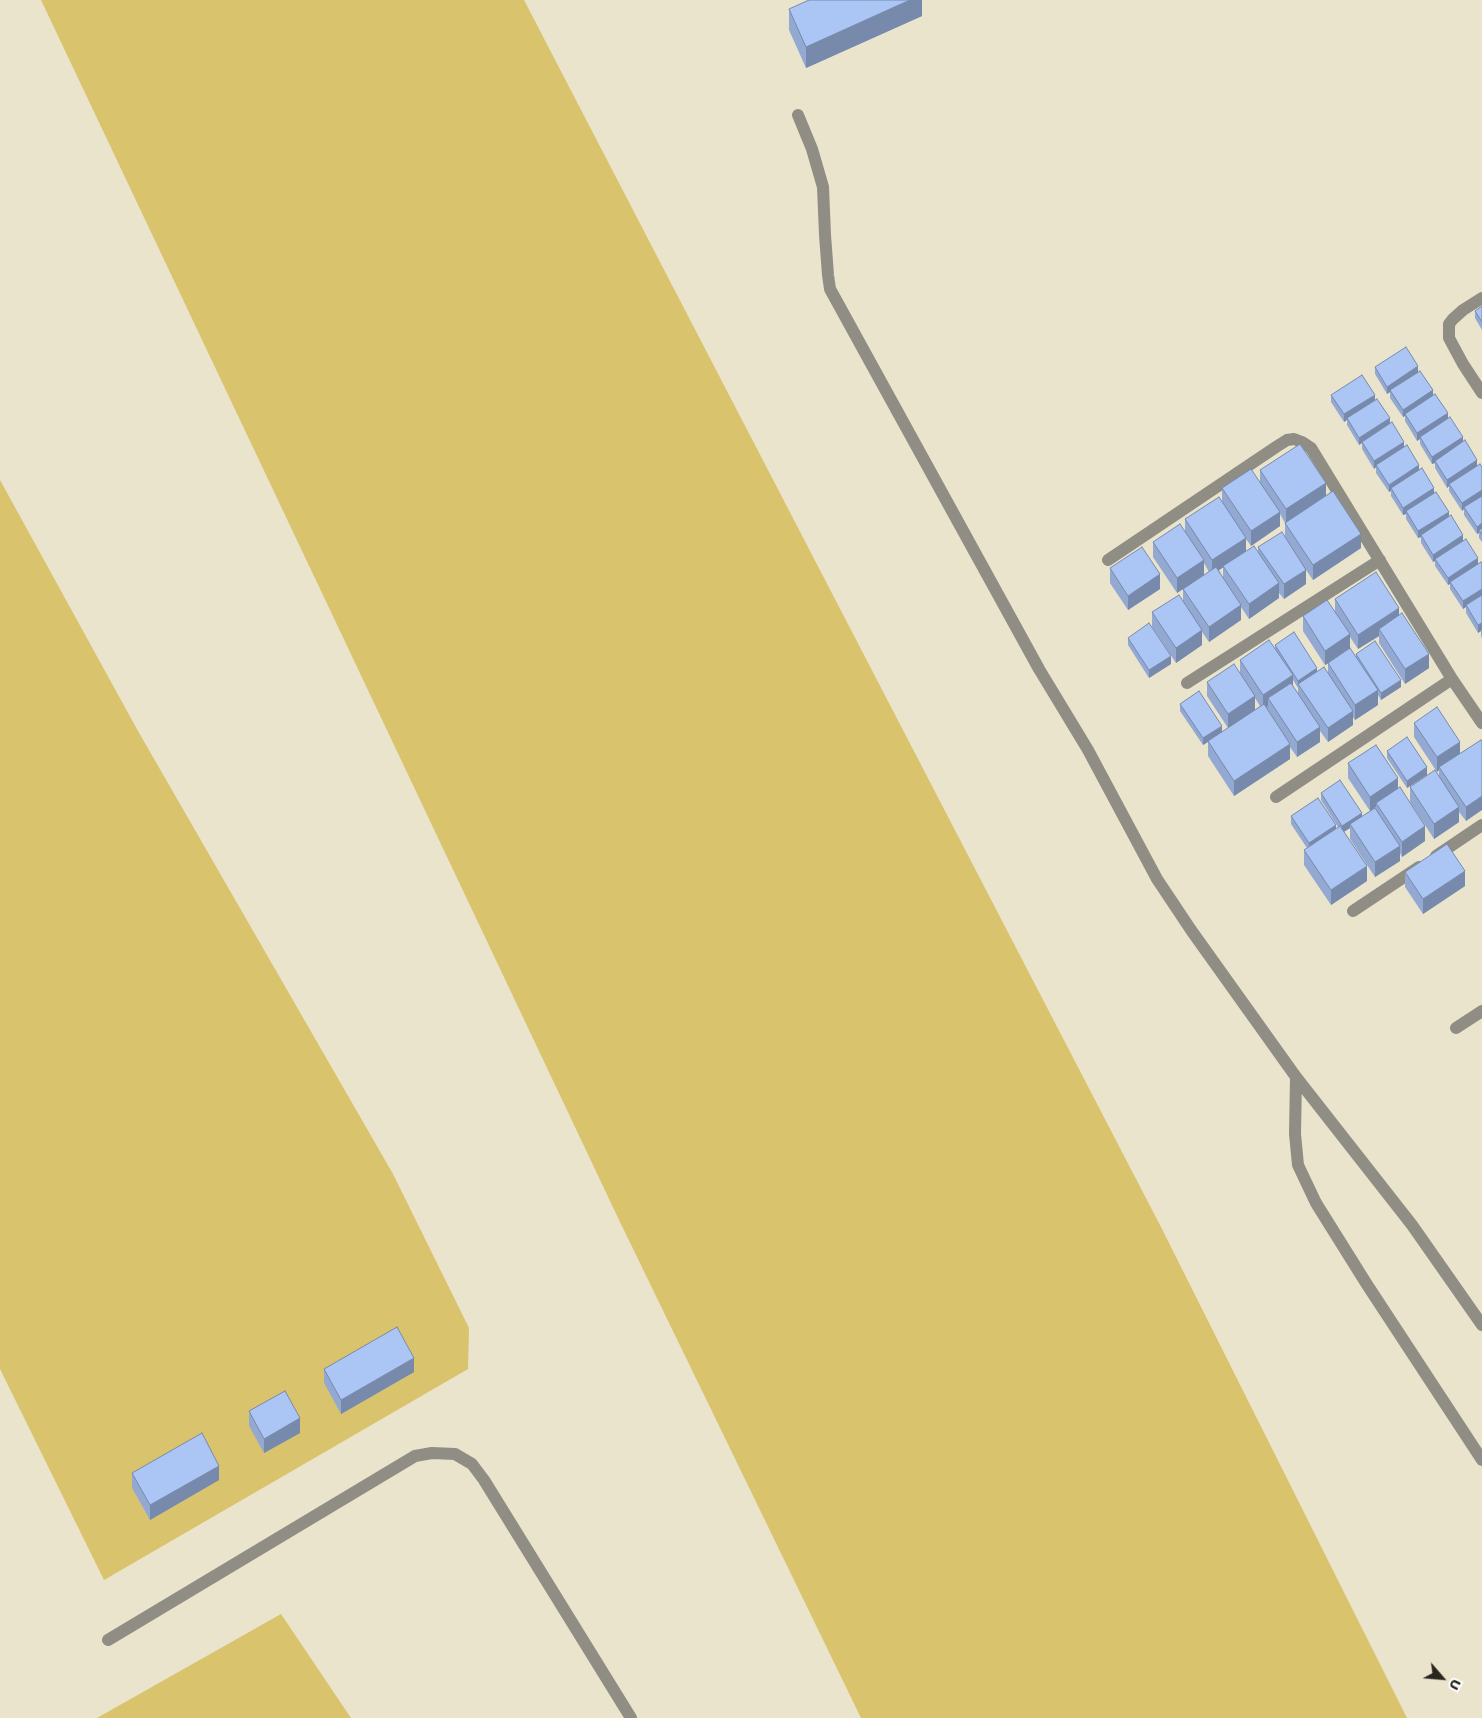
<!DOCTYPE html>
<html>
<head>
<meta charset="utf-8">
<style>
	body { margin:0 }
	#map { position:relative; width:1482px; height:1718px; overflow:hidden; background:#eae4cc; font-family:"Work Sans",sans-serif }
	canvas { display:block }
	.north { position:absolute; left:1417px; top:1653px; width:50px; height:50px; -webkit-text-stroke:4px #fff; paint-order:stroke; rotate:117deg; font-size:14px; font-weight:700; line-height:20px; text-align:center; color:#28261d }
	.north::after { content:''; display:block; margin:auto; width:18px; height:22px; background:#28261d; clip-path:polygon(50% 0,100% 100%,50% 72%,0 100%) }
</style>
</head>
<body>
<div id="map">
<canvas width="1482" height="1718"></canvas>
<div class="north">U</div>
</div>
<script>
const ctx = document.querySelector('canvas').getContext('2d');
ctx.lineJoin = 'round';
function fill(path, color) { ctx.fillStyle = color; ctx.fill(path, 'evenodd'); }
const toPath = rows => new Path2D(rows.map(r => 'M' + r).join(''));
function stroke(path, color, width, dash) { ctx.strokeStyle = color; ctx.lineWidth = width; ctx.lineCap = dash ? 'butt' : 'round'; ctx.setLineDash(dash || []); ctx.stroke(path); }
fill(toPath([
	[41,0,524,0,1162,1229,1407,1718,861,1718,620,1222],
	[0,480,138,731,393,1174,469,1328,468,1369,104,1580,0,1369],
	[281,1614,351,1718,97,1718]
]), '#d9c36c');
stroke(toPath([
	[798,115,812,149,823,187,825,235,828,275,830,289,1039,669,1088,750,1157,879,1191,930,1296,1077,1412,1225,1482,1325],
	[1296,1077,1295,1134,1298,1165,1316,1203,1366,1283,1482,1460],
	[108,1640,415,1456,432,1453,455,1454,472,1464,484,1480,631,1718]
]), '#908d84', 12);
stroke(toPath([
	[1482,298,1463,310,1453,319,1449,324,1449,338,1463,364,1482,393],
	[1108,560,1276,447,1287,440,1294,439,1302,442,1311,448,1452,679,1482,723],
	[1187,683,1380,560],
	[1276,797,1452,679],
	[1436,856,1482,825],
	[1353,911,1419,867],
	[1456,1028,1482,1011]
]), '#908d84', 12);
fill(toPath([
	[922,0,922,16,806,68,789,30,789,9],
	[1482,306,1482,330,1475,318,1475,311],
	[1375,367,1418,372,1477,466,1482,467,1482,542,1479,538,1479,533,1477,534,1464,515,1464,509,1462,511,1449,491,1449,486,1447,488,1435,468,1435,463,1432,464,1420,444,1420,439,1417,441,1405,421,1405,416,1403,417,1390,398,1390,392,1387,394,1375,374],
	[1331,395,1375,400,1434,493,1478,564,1482,563,1482,638,1481,636,1481,631,1478,633,1466,613,1466,607,1463,609,1450,589,1450,584,1448,585,1435,566,1435,561,1433,562,1421,543,1421,537,1418,538,1406,519,1406,514,1403,515,1391,496,1391,491,1389,492,1376,473,1376,467,1374,469,1362,449,1362,443,1359,445,1347,425,1347,420,1344,422,1331,402],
	[1260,470,1326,496,1361,548,1313,580,1306,570,1306,584,1284,599,1279,593,1279,598,1249,619,1241,607,1241,620,1209,642,1202,632,1202,645,1176,663,1152,627,1152,612,1183,602,1183,589,1209,572,1204,563,1204,575,1177,593,1153,557,1153,542,1185,531,1185,519,1222,502,1222,488,1260,482],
	[1280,514,1285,523,1285,537,1258,547,1258,552,1246,551,1246,539,1251,546,1280,526],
	[1223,567,1223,578,1219,570],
	[1110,568,1160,589,1128,610,1110,583],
	[1335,599,1399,615,1429,668,1405,684,1379,643,1379,636,1358,649,1350,637,1350,648,1356,657,1356,654,1401,687,1381,700,1378,695,1378,705,1355,720,1353,717,1353,725,1328,742,1320,731,1320,742,1297,757,1290,747,1290,759,1234,796,1208,756,1208,742,1203,745,1180,711,1180,704,1222,732,1228,728,1207,696,1207,682,1240,673,1240,660,1275,648,1275,645,1317,671,1328,673,1328,664,1325,665,1303,631,1303,616,1335,612],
	[1293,680,1298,688,1298,695,1293,686],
	[1255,698,1260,706,1255,710],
	[1128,638,1171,664,1149,678,1128,645],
	[1414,723,1460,754,1481,740,1466,821,1459,812,1459,822,1434,839,1410,802,1410,787,1439,777,1439,770,1437,772,1414,737],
	[1387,751,1427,775,1407,788,1387,758],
	[1348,763,1398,789,1425,841,1402,857,1400,853,1400,861,1375,877,1350,839,1350,828,1344,832,1367,881,1331,905,1304,865,1304,850,1307,848,1291,824,1291,816,1336,829,1338,827,1321,800,1321,793,1362,817,1376,810,1376,807,1370,811,1348,778],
	[1405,872,1465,886,1423,914,1405,887],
	[324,1369,414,1372,341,1414,324,1383],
	[249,1411,300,1433,264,1453,249,1426],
	[132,1473,219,1480,150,1520,132,1488]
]), '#93a9d2');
fill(toPath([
	[910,0,922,0,922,16,806,68,806,47],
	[1418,366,1418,374,1390,390,1390,392,1387,394,1387,387],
	[1433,390,1433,398,1405,414,1405,416,1403,417,1403,410],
	[1375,395,1375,402,1347,418,1347,420,1344,422,1344,414],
	[1448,413,1448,421,1420,437,1420,439,1417,441,1417,433],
	[1390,418,1390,426,1362,442,1362,443,1359,445,1359,438],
	[1463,437,1463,444,1435,461,1435,463,1432,464,1432,457],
	[1404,442,1404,449,1376,465,1376,467,1374,469,1374,461],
	[1477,460,1477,467,1449,484,1449,486,1447,488,1447,480],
	[1419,465,1419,472,1391,488,1391,491,1389,492,1389,485],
	[1326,483,1326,498,1286,524,1286,509],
	[1434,488,1434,495,1406,511,1406,514,1403,515,1403,508],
	[1482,490,1482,497,1464,507,1464,509,1462,511,1462,503],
	[1280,512,1280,526,1251,546,1251,531],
	[1449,512,1449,519,1421,535,1421,537,1418,538,1418,531],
	[1482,523,1482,531,1479,530,1479,533,1477,534,1477,527],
	[1361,534,1361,548,1313,580,1313,565],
	[1463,535,1463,542,1435,559,1435,561,1433,562,1433,555],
	[1246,538,1246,552,1212,575,1212,560],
	[1478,558,1478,565,1450,582,1450,584,1448,585,1448,578],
	[1204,560,1204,575,1177,593,1177,578],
	[1306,570,1306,584,1284,599,1284,584],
	[1160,574,1160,589,1128,610,1128,596],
	[1279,583,1279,598,1249,619,1249,604],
	[1482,589,1482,596,1463,609,1463,601],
	[1241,605,1241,620,1209,642,1209,627],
	[1399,608,1399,622,1379,629,1379,636,1358,649,1358,635],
	[1482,623,1482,630,1481,629,1481,631,1478,633,1478,625],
	[1202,630,1202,645,1176,663,1176,648],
	[1350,634,1350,648,1325,665,1325,651],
	[1429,654,1429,668,1405,684,1405,669],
	[1171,656,1171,664,1149,678,1149,670],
	[1317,668,1317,675,1298,684,1298,688,1298,681],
	[1293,675,1293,690,1268,698,1268,706,1263,710,1263,695],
	[1401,680,1401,687,1381,700,1381,693],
	[1378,690,1378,705,1355,720,1355,705],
	[1255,696,1255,711,1228,728,1228,714],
	[1353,711,1353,725,1328,742,1328,728],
	[1222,726,1222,733,1203,745,1203,738],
	[1320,727,1320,742,1297,757,1297,742],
	[1460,742,1460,756,1439,767,1439,770,1437,772,1437,757],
	[1290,744,1290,759,1234,796,1234,781],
	[1427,767,1427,775,1407,788,1407,781],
	[1398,778,1398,793,1376,803,1376,807,1370,811,1370,797],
	[1482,796,1482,810,1466,821,1466,807],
	[1459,807,1459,822,1434,839,1434,824],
	[1362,813,1362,820,1350,824,1350,828,1342,833,1342,826],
	[1336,825,1336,833,1309,851,1309,843],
	[1425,826,1425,841,1402,857,1402,842],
	[1400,846,1400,861,1375,877,1375,862],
	[1367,866,1367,881,1331,905,1331,890],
	[1465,871,1465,886,1423,914,1423,899],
	[414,1358,414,1372,341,1414,341,1400],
	[300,1418,300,1433,264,1453,264,1439],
	[219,1466,219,1480,150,1520,150,1505]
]), '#788aab');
const building = toPath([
	[809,0,910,0,806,47,789,9,809,0],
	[1482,306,1482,322,1475,311,1482,306],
	[1406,347,1418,366,1387,387,1375,367,1406,347],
	[1420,371,1433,390,1403,410,1390,390,1420,371],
	[1362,375,1375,395,1344,414,1331,395,1362,375],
	[1435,394,1448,413,1417,433,1405,414,1435,394],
	[1377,399,1390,418,1359,438,1347,418,1377,399],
	[1450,417,1463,437,1432,457,1420,437,1450,417],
	[1392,422,1404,442,1374,461,1362,442,1392,422],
	[1465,440,1477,460,1447,480,1435,461,1465,440],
	[1300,444,1326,483,1286,509,1260,470,1300,444],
	[1407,445,1419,465,1389,485,1376,465,1407,445],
	[1480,464,1482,467,1482,490,1462,503,1449,484,1480,464],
	[1422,468,1434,488,1403,508,1391,488,1422,468],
	[1251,469,1280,512,1251,531,1222,488,1251,469],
	[1333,491,1361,534,1313,565,1285,523,1333,491],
	[1436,492,1449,512,1418,531,1406,511,1436,492],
	[1482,496,1482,523,1477,527,1464,507,1482,496],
	[1219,497,1246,538,1212,560,1185,519,1219,497],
	[1451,515,1463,535,1433,555,1421,535,1451,515],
	[1180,524,1204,560,1177,578,1153,542,1180,524],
	[1482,528,1482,535,1479,530,1482,528],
	[1282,532,1306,570,1284,584,1258,547,1282,532],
	[1466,539,1478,558,1448,578,1435,559,1466,539],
	[1254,546,1279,583,1249,604,1223,566,1254,546],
	[1142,547,1160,574,1128,596,1110,568,1142,547],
	[1481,562,1482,563,1482,589,1463,601,1450,582,1481,562],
	[1216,567,1241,605,1209,627,1183,589,1216,567],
	[1376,572,1399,608,1358,635,1335,599,1376,572],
	[1179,595,1202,630,1176,648,1152,612,1179,595],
	[1482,595,1482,623,1478,625,1466,605,1482,595],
	[1327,600,1350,634,1325,651,1303,616,1327,600],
	[1402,613,1429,654,1405,669,1379,629,1402,613],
	[1149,623,1171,656,1149,670,1128,638,1149,623],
	[1294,632,1317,668,1298,681,1275,645,1294,632],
	[1269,640,1293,675,1263,695,1240,660,1269,640],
	[1375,641,1401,680,1381,693,1356,654,1375,641],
	[1350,648,1378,690,1355,705,1328,663,1350,648],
	[1234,664,1255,696,1228,714,1207,682,1234,664],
	[1324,667,1353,711,1328,728,1298,684,1324,667],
	[1291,683,1320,727,1297,742,1268,698,1291,683],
	[1199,691,1222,726,1203,738,1180,704,1199,691],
	[1264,704,1290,744,1234,781,1208,741,1264,704],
	[1437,707,1460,742,1437,757,1414,723,1437,707],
	[1407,737,1427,767,1407,781,1387,751,1407,737],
	[1481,740,1482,742,1482,796,1466,807,1439,767,1481,740],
	[1376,745,1398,778,1370,797,1348,763,1376,745],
	[1435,770,1459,807,1434,824,1410,787,1435,770],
	[1340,780,1362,813,1342,826,1321,793,1340,780],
	[1400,787,1425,826,1402,842,1376,803,1400,787],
	[1318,798,1336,825,1309,843,1291,816,1318,798],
	[1375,808,1400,846,1375,862,1350,824,1375,808],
	[1340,826,1367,866,1331,890,1304,850,1340,826],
	[1447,844,1465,871,1423,899,1405,872,1447,844],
	[397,1327,414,1358,341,1400,324,1369,397,1327],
	[285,1391,300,1418,264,1439,249,1411,285,1391],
	[202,1433,219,1466,150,1505,132,1473,202,1433]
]);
fill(building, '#abc5f4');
stroke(building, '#788aab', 1);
</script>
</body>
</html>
